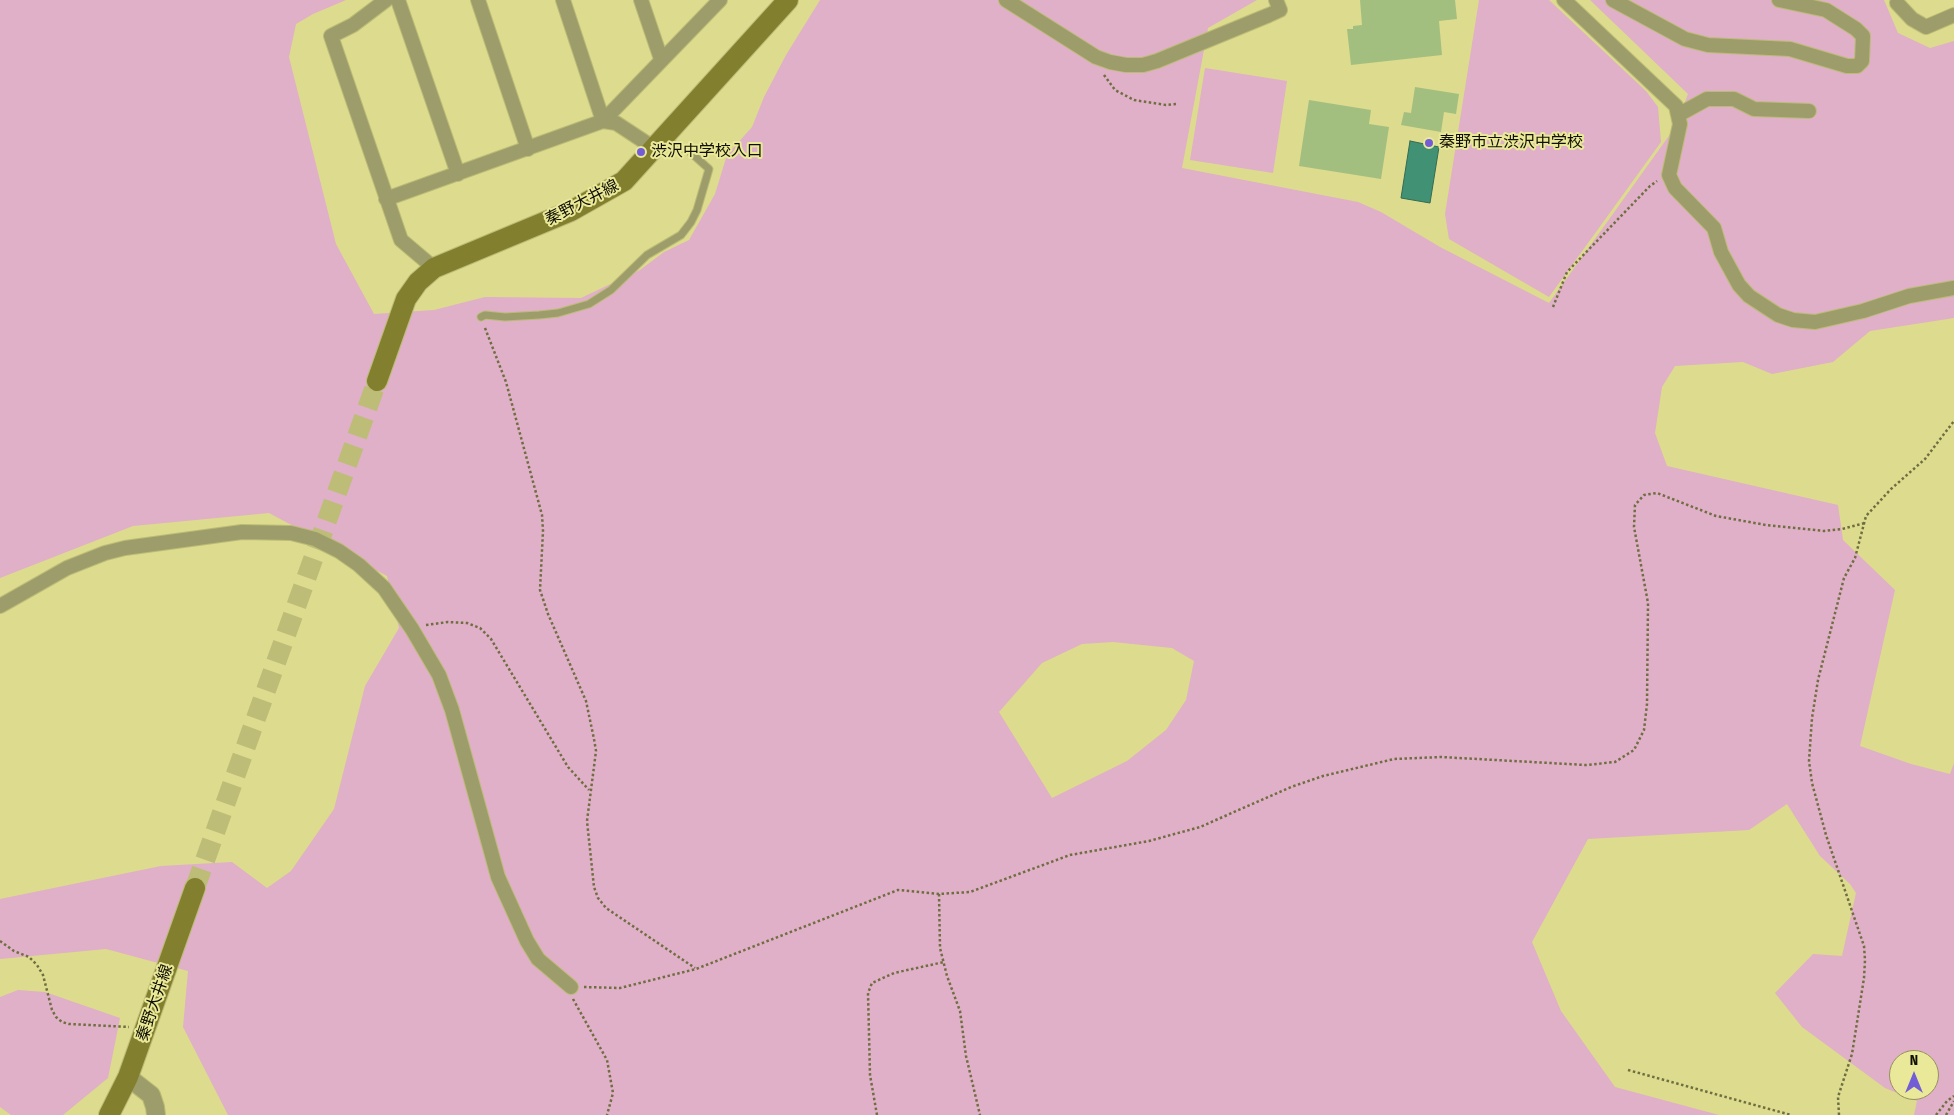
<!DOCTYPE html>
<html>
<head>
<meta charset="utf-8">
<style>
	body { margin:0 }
	#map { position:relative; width:1954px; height:1115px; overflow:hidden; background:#dddb8d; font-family:"Fira Sans Condensed",sans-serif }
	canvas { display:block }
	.north { position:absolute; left:1889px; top:1050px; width:50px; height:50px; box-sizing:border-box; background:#eae999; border:1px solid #93925c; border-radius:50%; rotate:0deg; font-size:14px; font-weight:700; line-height:20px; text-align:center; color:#111000 }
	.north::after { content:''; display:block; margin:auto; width:18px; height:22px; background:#735dd7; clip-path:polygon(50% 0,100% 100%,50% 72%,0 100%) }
</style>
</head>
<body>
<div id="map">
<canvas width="1954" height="1115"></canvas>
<div class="north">N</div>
</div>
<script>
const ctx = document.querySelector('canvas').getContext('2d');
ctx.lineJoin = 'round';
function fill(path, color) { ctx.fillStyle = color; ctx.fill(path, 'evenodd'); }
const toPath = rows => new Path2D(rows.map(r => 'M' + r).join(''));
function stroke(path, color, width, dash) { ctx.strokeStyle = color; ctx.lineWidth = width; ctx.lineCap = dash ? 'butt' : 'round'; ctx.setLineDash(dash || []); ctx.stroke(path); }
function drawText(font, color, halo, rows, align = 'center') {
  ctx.font = font + ' "Fira Sans Condensed","Noto Sans JP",sans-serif'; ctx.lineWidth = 4; ctx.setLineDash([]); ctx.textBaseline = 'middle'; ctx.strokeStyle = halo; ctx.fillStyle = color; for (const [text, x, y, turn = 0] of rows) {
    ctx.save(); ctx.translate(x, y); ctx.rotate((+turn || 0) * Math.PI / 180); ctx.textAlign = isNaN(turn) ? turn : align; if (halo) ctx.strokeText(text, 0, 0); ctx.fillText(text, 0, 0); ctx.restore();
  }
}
fill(toPath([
	[0,0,346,0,313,14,296,24,289,57,336,244,374,314,434,310,485,297,581,298,640,270,664,252,689,240,715,194,727,155,752,127,764,97,786,55,820,0,1257,0,1208,28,1182,168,1358,202,1381,212,1440,247,1549,303,1676,126,1688,94,1590,0,1884,0,1898,33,1930,48,1954,41,1954,318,1870,331,1833,362,1772,374,1743,362,1675,366,1662,387,1655,433,1667,466,1838,505,1843,540,1895,590,1860,746,1911,764,1950,774,1954,763,1954,1115,1914,1115,1917,1101,1885,1088,1802,1027,1775,993,1813,954,1842,956,1856,893,1850,884,1820,856,1787,804,1749,830,1588,839,1532,942,1561,1011,1615,1087,1719,1115,228,1115,183,1027,188,971,106,949,0,959,0,899,161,866,232,862,267,888,291,871,334,809,365,686,399,628,387,576,269,513,133,526,0,578],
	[1113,642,1172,648,1194,661,1186,700,1166,730,1127,761,1052,798,999,712,1042,663,1082,644],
	[1899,1060,1929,1060,1929,1090,1899,1090],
	[1479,0,1549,0,1646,91,1658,107,1661,142,1549,297,1449,239,1445,214],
	[1205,68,1287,81,1273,173,1190,160],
	[18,990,45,992,120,1018,108,1078,63,1115,11,1115,0,1107,0,997]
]), '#e0afc8');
const water = toPath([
	[1410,141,1439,147,1430,203,1401,198,1410,141]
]);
fill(water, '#419275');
stroke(water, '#336b52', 1);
fill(toPath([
	[1360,0,1455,0,1457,19,1439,21,1442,55,1351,65,1347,29,1353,29,1353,26,1362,25],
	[1415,87,1459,94,1456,114,1444,112,1441,132,1401,125,1404,112,1411,113],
	[1309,100,1371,110,1369,124,1389,127,1381,179,1299,166]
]), '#a3bf80');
stroke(toPath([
	[195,888,377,381]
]), '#bebd78', 20, [20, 10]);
const service = toPath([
	[481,317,485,315,505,317,539,315,558,313,589,304,611,290,647,255,681,235,691,222,697,210,709,169,689,151,664,140]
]);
const minor = toPath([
	[386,0,353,25,331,36,401,240,434,268],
	[398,0,458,174],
	[478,0,528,149],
	[563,0,603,121,720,0],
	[641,0,661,59],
	[1006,0,1096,57,1110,62,1126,65,1143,65,1157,61,1269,15,1280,10,1276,0],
	[1564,0,1676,106,1680,124,1669,175,1675,188,1714,228,1721,252,1739,285,1749,296,1778,315,1793,320,1815,322,1863,311,1909,296,1954,288],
	[1613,0,1685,39,1708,45,1790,49,1847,66,1857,66,1862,61,1863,36,1856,29,1826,10,1779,0],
	[1897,3,1912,19,1926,27,1954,15],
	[1678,115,1707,99,1734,99,1754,109,1809,111],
	[386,199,603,121,616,123,654,148],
	[0,606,67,568,105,553,125,548,242,532,291,533,315,539,339,551,359,565,384,588,412,629,439,675,452,710,498,877,527,941,538,959,571,987]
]);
const tertiary = toPath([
	[128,1077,151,1095,155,1107,156,1115]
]);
const secondary = toPath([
	[377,381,406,299,418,282,434,268,571,211,624,181,788,0],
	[109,1115,128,1077,195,888]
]);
stroke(service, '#bcbb76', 9);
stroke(minor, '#bcbb76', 16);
stroke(tertiary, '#bcbb76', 20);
stroke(secondary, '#bcbb76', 22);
stroke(toPath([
	[1104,75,1115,90,1134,100,1166,105,1177,104],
	[1553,307,1567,272,1650,186,1657,181],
	[485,328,506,382,542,515,543,531,540,590,548,614,586,701,594,739,596,751,587,821,594,887,598,898,606,908,695,968],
	[426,625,448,622,467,623,480,628,491,639,568,767,589,790],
	[939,894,940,948,947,976,960,1011,966,1056,980,1115],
	[0,941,14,951,29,957,37,965,43,975,52,1010,56,1017,62,1022,69,1024,129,1027],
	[584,987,620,988,696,969,898,890,939,894,970,892,1070,855,1149,841,1200,827,1291,787,1323,776,1394,759,1441,757,1586,765,1615,762,1634,750,1644,730,1647,704,1648,603,1634,527,1635,505,1644,495,1657,493,1716,516,1766,525,1824,531,1842,529,1865,523],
	[573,999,607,1060,613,1093,607,1115],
	[1628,1070,1791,1115],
	[877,1115,870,1075,868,993,872,983,894,973,944,962],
	[1839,1115,1838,1097,1852,1054,1864,978,1865,960,1864,946,1826,835,1812,783,1809,761,1812,718,1818,680,1844,578,1855,558,1866,516,1891,489,1925,459,1954,421],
	[1936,1115,1947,1101,1954,1096],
	[1946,1115,1954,1101]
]), '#6f6e41', 2.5, [2.5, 2.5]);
stroke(service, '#9d9d6b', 7);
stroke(minor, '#9d9d6b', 14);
stroke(tertiary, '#9d9d6b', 18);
stroke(secondary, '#827f2e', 20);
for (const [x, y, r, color] of [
	[1429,143,5,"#735dd7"],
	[641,152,5,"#735dd7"]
]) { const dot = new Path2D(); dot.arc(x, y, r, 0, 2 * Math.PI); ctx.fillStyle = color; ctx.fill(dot); stroke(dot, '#eae999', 2); }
drawText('16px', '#111000', '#eae999', [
	["秦野市立渋沢中学校",1439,143],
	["渋沢中学校入口",651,152]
], 'left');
drawText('16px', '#111000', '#eae999', [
	["秦野大井線",582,203,-27],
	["秦野大井線",155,1003,-71]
]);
</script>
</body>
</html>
